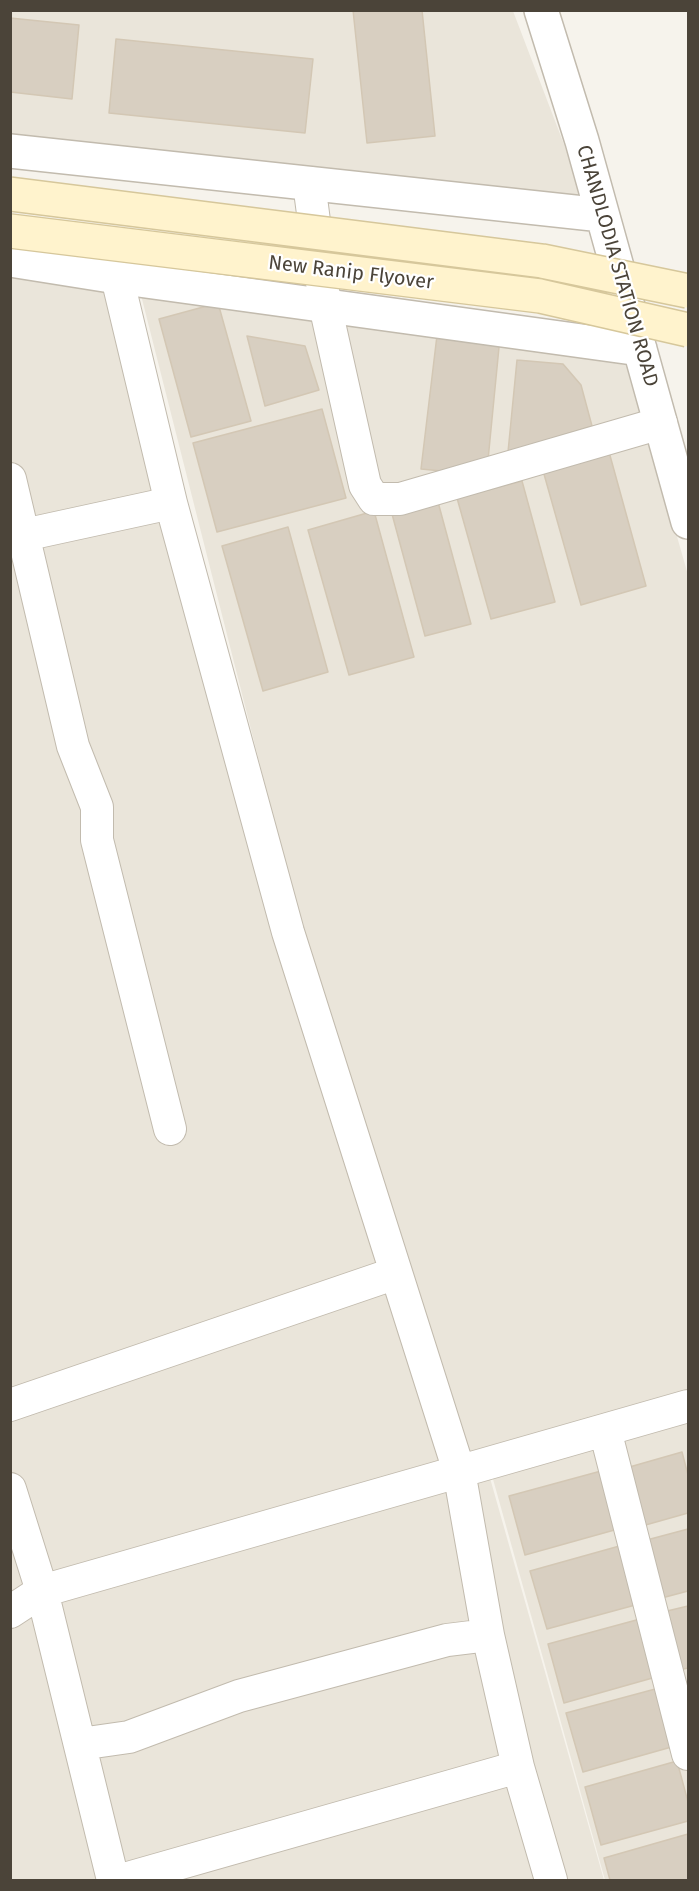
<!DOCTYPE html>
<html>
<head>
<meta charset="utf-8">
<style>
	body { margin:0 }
	#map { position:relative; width:699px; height:1891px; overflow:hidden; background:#f6f3ec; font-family:"Fira Sans",sans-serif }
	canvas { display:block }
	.frame { position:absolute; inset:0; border:12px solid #4b4439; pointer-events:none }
</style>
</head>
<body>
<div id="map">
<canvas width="699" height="1891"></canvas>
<div class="frame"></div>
</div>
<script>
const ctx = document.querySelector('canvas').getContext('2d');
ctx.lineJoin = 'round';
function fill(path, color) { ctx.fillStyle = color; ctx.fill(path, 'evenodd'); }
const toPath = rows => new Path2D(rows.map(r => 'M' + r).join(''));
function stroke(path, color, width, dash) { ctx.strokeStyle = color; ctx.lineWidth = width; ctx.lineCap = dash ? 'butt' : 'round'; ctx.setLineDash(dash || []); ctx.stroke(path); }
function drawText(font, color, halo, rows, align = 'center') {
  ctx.font = font + ' "Fira Sans",sans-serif'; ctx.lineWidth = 4.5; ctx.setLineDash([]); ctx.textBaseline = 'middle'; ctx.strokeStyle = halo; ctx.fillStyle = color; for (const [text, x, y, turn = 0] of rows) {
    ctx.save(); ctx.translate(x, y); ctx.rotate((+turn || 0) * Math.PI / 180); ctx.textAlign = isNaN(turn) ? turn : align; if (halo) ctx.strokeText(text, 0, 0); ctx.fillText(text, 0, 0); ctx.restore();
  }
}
fill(toPath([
	[11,11,513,11,586,202,11,138],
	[10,271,108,287,453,1481,488,1471,604,1880,11,1880],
	[141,295,628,365,688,575,688,1390,467,1453,299,919],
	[688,1415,688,1880,605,1880,491,1472]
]), '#eae5da');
const building = toPath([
	[353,10,422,10,435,136,367,143,353,10],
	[10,18,79,25,72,99,10,92,10,18],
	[116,39,313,59,305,133,109,113,116,39],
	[218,303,251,421,191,437,159,319,218,303],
	[438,327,500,337,488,460,452,472,421,469,438,327],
	[247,336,305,346,319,390,265,406,247,336],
	[517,360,563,364,581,385,592,426,508,452,517,360],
	[322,409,346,498,217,532,193,443,322,409],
	[606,441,646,586,581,605,540,460,606,441],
	[522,481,555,602,491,619,457,498,522,481],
	[438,502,471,624,425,636,392,514,438,502],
	[374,511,414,657,349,675,308,530,374,511],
	[288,527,328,672,263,691,222,546,288,527],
	[682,1452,688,1475,688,1513,642,1526,626,1468,682,1452],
	[601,1471,618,1529,525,1555,509,1496,601,1471],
	[688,1529,688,1591,658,1599,643,1541,688,1529],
	[623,1545,639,1604,547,1629,530,1571,623,1545],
	[688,1606,688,1668,679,1670,663,1612,688,1606],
	[640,1619,656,1677,564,1703,548,1644,640,1619],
	[659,1688,675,1746,583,1772,566,1713,659,1688],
	[677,1761,688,1802,688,1821,601,1845,585,1787,677,1761],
	[688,1834,688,1880,610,1880,604,1858,688,1834]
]);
fill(building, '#d8cfc1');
stroke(building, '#d3c7b4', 1.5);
const minor = toPath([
	[309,183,325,305,365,485,374,499,400,499,661,423],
	[117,277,171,503],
	[10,479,73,746,97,807,97,840,170,1129],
	[10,538,171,503,288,932,459,1471,488,1635,518,1767,551,1880],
	[10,1405,396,1273],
	[605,1430,688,1754],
	[10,1489,42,1591,113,1880],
	[10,1612,42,1591,688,1406],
	[80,1744,129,1737,239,1696,447,1640,488,1635],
	[121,1880,518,1767]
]);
const tertiary = toPath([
	[541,10,582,141,688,522],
	[10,151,602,215],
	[10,260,117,277,640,349]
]);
stroke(minor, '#c2bbae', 34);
stroke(tertiary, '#c2bbae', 36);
stroke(minor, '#fff', 32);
stroke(tertiary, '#fff', 33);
const secondaryBridge = toPath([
	[10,194,542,261,688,291],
	[10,231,540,296,688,330]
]);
stroke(secondaryBridge, '#d6c79b', 36, []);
stroke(secondaryBridge, '#fff3cd', 33);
drawText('20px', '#4b4439', '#fff', [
	["CHANDLODIA STATION ROAD",617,266,74],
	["New Ranip Flyover",351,273,7]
]);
</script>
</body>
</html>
